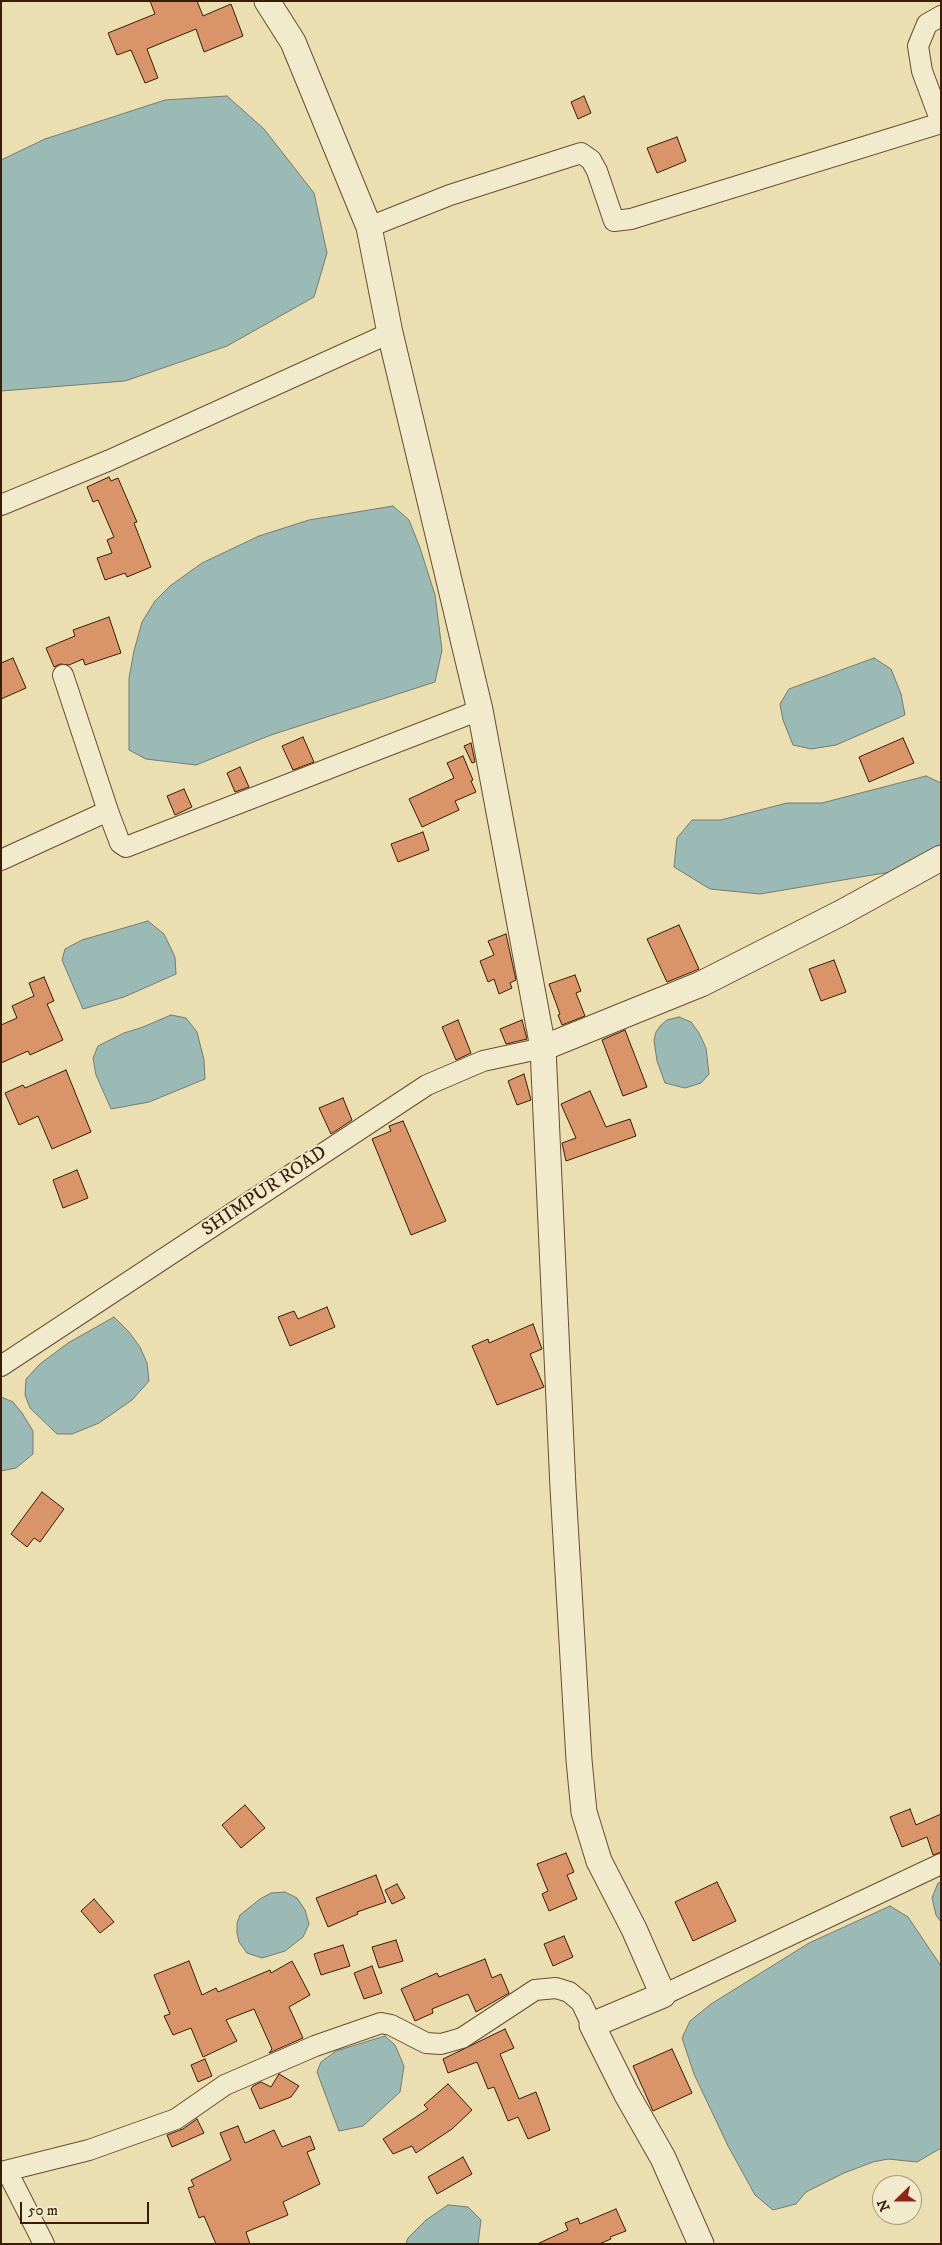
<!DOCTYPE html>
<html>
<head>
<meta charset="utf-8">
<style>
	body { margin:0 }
	#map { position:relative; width:942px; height:2245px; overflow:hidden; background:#ebdeb0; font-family:"IM FELL DW Pica",serif }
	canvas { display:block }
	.frame { position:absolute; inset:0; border:2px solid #3a1d07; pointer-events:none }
	.north { position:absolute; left:872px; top:2175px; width:50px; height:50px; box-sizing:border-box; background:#f2eacc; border:1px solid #a8987d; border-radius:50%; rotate:248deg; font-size:14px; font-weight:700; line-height:20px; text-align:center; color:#3a1d07 }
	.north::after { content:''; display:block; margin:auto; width:18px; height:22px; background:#8f2418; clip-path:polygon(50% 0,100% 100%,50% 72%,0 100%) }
	.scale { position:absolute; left:20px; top:2202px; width:129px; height:22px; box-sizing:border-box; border:2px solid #3a1d07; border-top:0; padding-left:6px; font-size:15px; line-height:18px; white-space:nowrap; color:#3a1d07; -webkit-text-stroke:4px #f2eacc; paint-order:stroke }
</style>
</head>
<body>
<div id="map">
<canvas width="942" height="2245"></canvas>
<div class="frame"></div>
<div class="north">N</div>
<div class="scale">50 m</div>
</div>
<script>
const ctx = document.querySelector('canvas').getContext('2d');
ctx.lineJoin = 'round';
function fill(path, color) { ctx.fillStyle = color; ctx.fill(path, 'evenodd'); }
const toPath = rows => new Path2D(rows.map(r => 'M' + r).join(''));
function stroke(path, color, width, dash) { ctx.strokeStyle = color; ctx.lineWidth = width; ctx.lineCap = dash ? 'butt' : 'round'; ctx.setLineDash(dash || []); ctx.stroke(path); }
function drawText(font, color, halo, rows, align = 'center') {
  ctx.font = font + ' "IM FELL DW Pica",serif'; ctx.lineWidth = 4; ctx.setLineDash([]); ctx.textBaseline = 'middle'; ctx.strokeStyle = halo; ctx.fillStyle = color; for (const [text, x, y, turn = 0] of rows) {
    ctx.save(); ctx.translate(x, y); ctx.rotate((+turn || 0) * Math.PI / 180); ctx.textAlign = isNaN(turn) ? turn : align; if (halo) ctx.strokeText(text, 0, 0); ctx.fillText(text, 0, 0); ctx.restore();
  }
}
const water = toPath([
	[227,96,264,129,314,193,327,253,314,297,227,346,125,381,1,391,1,160,45,139,165,100,227,96],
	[393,506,409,520,420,548,435,595,442,650,435,682,271,735,196,765,146,759,129,750,129,678,134,651,142,622,155,601,170,586,202,563,259,536,309,520,393,506],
	[874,658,891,669,901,694,905,715,836,745,811,749,793,745,783,720,780,704,789,689,874,658],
	[926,776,941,783,941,847,902,870,760,894,710,889,674,867,677,838,692,820,721,820,787,803,822,803,926,776],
	[148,921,164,934,175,957,176,974,124,997,83,1009,62,960,65,949,82,940,148,921],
	[171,1015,186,1018,197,1032,204,1060,205,1079,149,1102,111,1109,96,1075,93,1058,98,1046,124,1033,143,1027,171,1015],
	[679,1017,691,1022,699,1033,706,1048,709,1074,701,1083,685,1088,665,1083,657,1061,654,1040,656,1032,660,1026,667,1020,679,1017],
	[114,1317,129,1332,140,1347,147,1363,149,1381,132,1400,99,1423,72,1434,57,1434,30,1408,25,1395,26,1379,40,1364,68,1343,114,1317],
	[1,1397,13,1402,22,1413,33,1431,33,1454,16,1468,1,1471,1,1397],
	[941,1882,941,1922,936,1915,932,1898,938,1883,941,1882],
	[285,1892,297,1898,305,1910,309,1924,303,1937,285,1951,262,1958,247,1953,239,1942,237,1933,237,1923,240,1915,260,1899,271,1893,285,1892],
	[890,1906,908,1917,941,1966,941,2148,917,2162,888,2159,873,2162,844,2173,806,2192,796,2204,773,2210,755,2195,728,2146,694,2074,682,2038,690,2021,711,2004,809,1943,890,1906],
	[385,2036,395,2045,404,2066,400,2092,363,2126,339,2131,317,2072,321,2062,336,2051,385,2036],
	[448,2205,468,2207,481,2220,478,2244,406,2244,408,2238,426,2220,448,2205]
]);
fill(water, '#9bbab5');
stroke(water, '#747b6f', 1);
const building = toPath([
	[150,1,197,1,203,16,231,4,243,36,204,52,196,29,147,49,158,78,145,83,131,50,117,55,108,33,155,14,150,1],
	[584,96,591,113,578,119,571,102,584,96],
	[677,137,686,161,657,173,647,148,677,137],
	[109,477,111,481,118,478,137,522,134,523,151,567,127,577,125,573,105,580,97,558,112,553,107,540,114,537,98,500,93,502,87,487,109,477],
	[109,617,121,653,85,665,83,659,69,665,60,664,54,667,46,648,75,636,73,630,109,617],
	[13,658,26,688,1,699,1,663,13,658],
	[303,737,314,762,293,770,282,746,303,737],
	[903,738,914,763,869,782,859,757,903,738],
	[471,743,475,762,472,763,464,746,471,743],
	[463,756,473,780,471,781,476,792,455,801,459,810,422,827,409,799,454,778,447,763,463,756],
	[240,767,249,787,235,792,227,773,240,767],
	[184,789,192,807,175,815,167,796,184,789],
	[423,832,429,850,398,862,391,844,423,832],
	[679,925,699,969,667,982,647,939,679,925],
	[506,934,516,980,510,983,512,988,499,994,494,979,488,982,480,961,494,955,488,941,506,934],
	[834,960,846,992,821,1001,809,969,834,960],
	[575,975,581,991,576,993,585,1016,562,1025,558,1015,560,1014,549,984,575,975],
	[44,977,54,1001,47,1004,63,1040,30,1055,28,1051,1,1063,1,1025,17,1018,12,1006,34,996,29,983,44,977],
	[458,1020,471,1053,456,1060,442,1027,458,1020],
	[522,1020,527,1039,506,1044,500,1029,522,1020],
	[625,1030,647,1087,623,1096,602,1040,625,1030],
	[66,1070,91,1132,52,1149,38,1116,19,1125,5,1093,23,1085,25,1088,66,1070],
	[524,1074,531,1100,517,1105,508,1081,524,1074],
	[590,1091,606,1127,630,1119,636,1136,566,1161,562,1143,576,1138,561,1104,590,1091],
	[343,1098,352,1120,331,1134,319,1108,343,1098],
	[403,1121,446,1221,411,1235,372,1139,391,1131,389,1126,403,1121],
	[77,1170,88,1198,63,1208,53,1180,77,1170],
	[327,1307,335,1327,290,1346,278,1317,294,1311,298,1319,327,1307],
	[533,1324,542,1349,530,1354,544,1387,497,1405,472,1346,488,1339,489,1343,533,1324],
	[42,1492,64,1509,40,1542,34,1538,27,1547,11,1534,42,1492],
	[245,1805,265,1828,241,1848,222,1825,245,1805],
	[910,1809,916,1825,941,1814,941,1852,933,1855,927,1837,902,1847,890,1817,910,1809],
	[566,1853,574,1872,567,1875,577,1899,549,1911,542,1894,548,1891,537,1864,566,1853],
	[376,1875,386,1902,357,1912,358,1914,328,1927,316,1898,376,1875],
	[717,1882,736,1921,693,1941,675,1902,717,1882],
	[397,1884,405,1898,392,1904,385,1890,397,1884],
	[94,1899,114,1922,100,1933,81,1911,94,1899],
	[564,1936,573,1957,553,1966,544,1944,564,1936],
	[396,1940,403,1961,379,1968,372,1947,396,1940],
	[343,1945,350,1966,321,1975,314,1954,343,1945],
	[485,1959,492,1978,501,1974,509,1993,476,2012,468,1994,432,2009,433,2013,415,2021,401,1989,437,1973,439,1977,485,1959],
	[189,1961,202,1995,216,1988,218,1992,270,1970,271,1973,292,1961,310,1995,289,2007,303,2038,269,2053,272,2049,254,2009,226,2020,237,2041,203,2057,191,2028,173,2035,164,2016,170,2014,154,1975,189,1961],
	[372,1966,382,1993,364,1999,354,1973,372,1966],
	[505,2029,514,2048,500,2054,519,2099,536,2092,550,2130,528,2139,518,2117,508,2121,494,2087,488,2089,477,2062,448,2073,443,2059,505,2029],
	[672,2049,692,2093,653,2111,633,2066,672,2049],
	[205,2059,212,2076,198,2082,191,2065,205,2059],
	[279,2074,299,2086,291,2097,260,2109,251,2089,253,2086,261,2082,271,2087,279,2074],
	[448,2084,472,2110,452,2129,416,2153,412,2146,393,2154,383,2139,428,2109,424,2105,448,2084],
	[197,2119,204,2133,172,2147,167,2135,183,2129,197,2119],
	[238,2126,245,2143,274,2130,282,2147,310,2136,315,2149,307,2152,320,2184,283,2202,288,2215,246,2232,250,2244,216,2244,204,2216,199,2218,188,2188,194,2186,191,2180,231,2160,220,2133,238,2126],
	[463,2157,472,2174,437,2194,428,2177,463,2157],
	[616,2209,626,2231,610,2237,611,2239,599,2244,537,2244,568,2230,565,2223,578,2218,580,2224,616,2209]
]);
fill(building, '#d9946a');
stroke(building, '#3a1d07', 1);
const minor = toPath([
	[941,16,927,24,918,46,922,71,941,122],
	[369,227,450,195,581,153,591,160,597,171,614,221,631,219,941,123],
	[1,505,110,460,390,333],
	[63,675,108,811],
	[1,860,108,811,120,843,126,847,480,710],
	[1,1366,427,1085,483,1061,543,1048],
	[663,1995,941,1864],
	[7,2171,44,2244],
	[1,2172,89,2150,176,2119,225,2085,315,2046,381,2023,391,2025,426,2043,441,2044,462,2038,535,1990,556,1988,569,1992,581,2002,592,2025]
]);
const tertiary = toPath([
	[267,1,293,42,369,227,390,333,480,710,543,1048,563,1488,579,1760,584,1812,599,1861,634,1929,663,1995,592,2025,626,2093,663,2158,701,2244],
	[543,1048,701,984,841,913,941,858]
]);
stroke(minor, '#664d31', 22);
stroke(tertiary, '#664d31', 27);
stroke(minor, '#f2eacc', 20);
stroke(tertiary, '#f2eacc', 25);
drawText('19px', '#3a1d07', '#f2eacc', [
	["SHIMPUR ROAD",265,1192,-34]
]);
</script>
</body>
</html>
